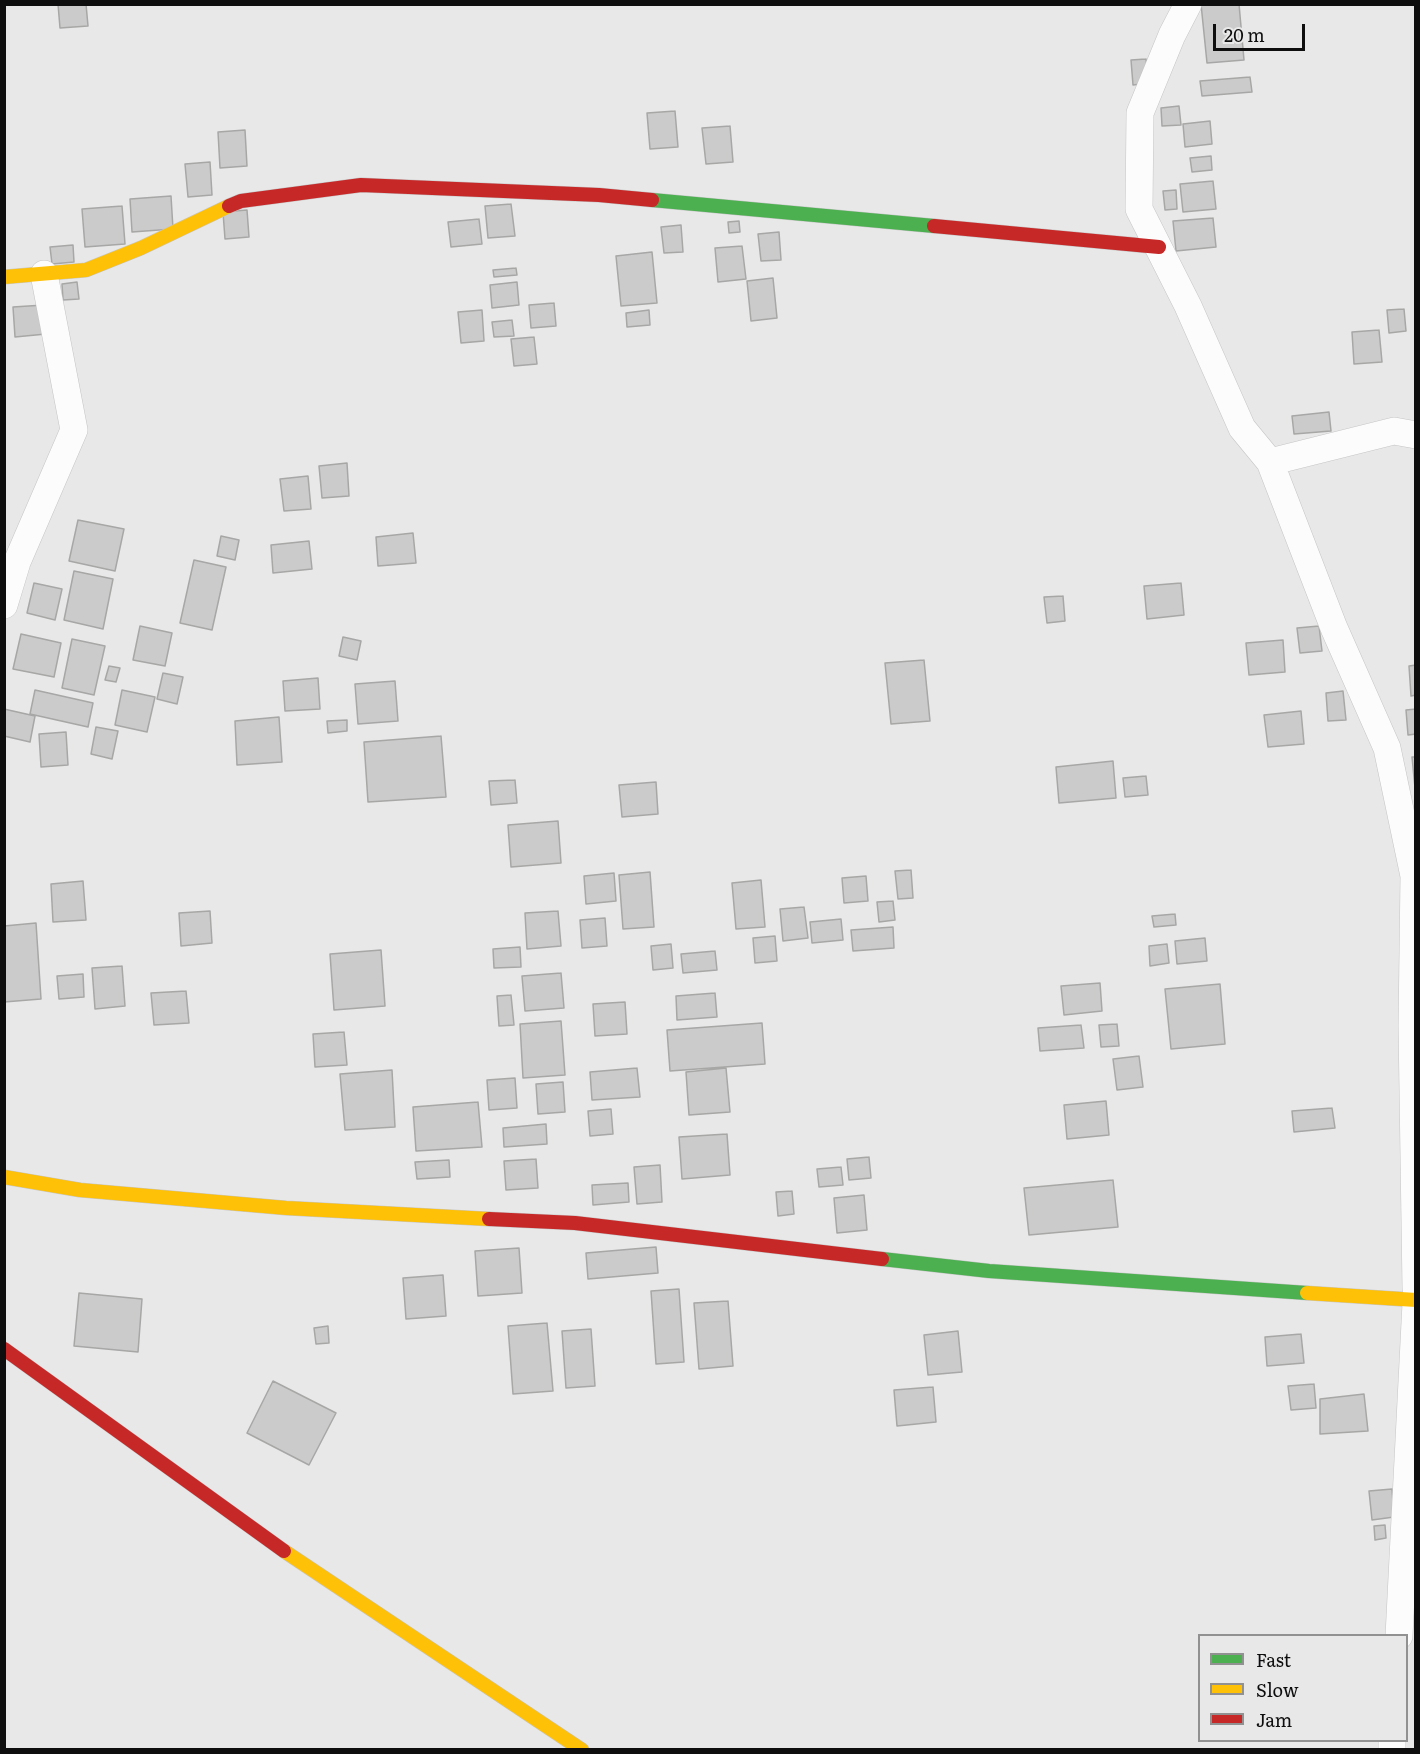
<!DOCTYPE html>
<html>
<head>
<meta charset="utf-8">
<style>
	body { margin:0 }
	#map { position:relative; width:1420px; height:1754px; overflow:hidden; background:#e8e8e9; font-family:Literata,serif }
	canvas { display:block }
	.frame { position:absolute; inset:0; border:6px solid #0e0e0f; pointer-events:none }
	.legend { position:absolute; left:1198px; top:1634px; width:210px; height:108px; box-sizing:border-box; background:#e8e8e9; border:2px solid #919192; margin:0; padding:8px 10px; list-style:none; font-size:18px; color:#0e0e0f }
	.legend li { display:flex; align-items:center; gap:12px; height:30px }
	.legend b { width:30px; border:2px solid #919192 }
	.scale { position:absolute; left:1213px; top:24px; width:92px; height:27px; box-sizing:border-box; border:3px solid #0e0e0f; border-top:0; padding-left:8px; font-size:18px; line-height:21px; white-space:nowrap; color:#0e0e0f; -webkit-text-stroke:4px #e8e8e9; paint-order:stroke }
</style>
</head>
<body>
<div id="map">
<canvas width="1420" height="1754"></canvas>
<div class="frame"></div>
<ul class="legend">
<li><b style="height:8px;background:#4caf50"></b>Fast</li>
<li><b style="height:8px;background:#ffc107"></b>Slow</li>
<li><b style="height:8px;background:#c62828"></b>Jam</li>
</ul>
<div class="scale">20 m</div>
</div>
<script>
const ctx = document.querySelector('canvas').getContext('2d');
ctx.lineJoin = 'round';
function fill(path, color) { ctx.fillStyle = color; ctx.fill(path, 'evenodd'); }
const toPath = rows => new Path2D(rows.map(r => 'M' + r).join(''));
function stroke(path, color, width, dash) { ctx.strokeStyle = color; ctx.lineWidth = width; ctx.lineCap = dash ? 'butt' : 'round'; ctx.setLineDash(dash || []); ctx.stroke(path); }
const building = toPath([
	[58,4,86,4,88,26,60,28,58,4],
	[1201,4,1239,4,1244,60,1207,63,1201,4],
	[1146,59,1149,83,1133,85,1131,60,1146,59],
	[1250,77,1252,92,1202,96,1200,81,1250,77],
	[1179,106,1181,125,1162,126,1161,108,1179,106],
	[675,111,678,147,650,149,647,113,675,111],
	[1210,121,1212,144,1185,147,1183,124,1210,121],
	[730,126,733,162,706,164,702,128,730,126],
	[245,130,247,166,220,168,218,132,245,130],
	[1211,156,1212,170,1192,172,1190,158,1211,156],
	[210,162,212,195,188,197,185,164,210,162],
	[1213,181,1216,209,1183,212,1180,184,1213,181],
	[1176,190,1177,209,1165,210,1163,191,1176,190],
	[171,196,173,229,132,232,130,199,171,196],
	[511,204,515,236,488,238,485,206,511,204],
	[122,206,125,244,85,247,82,209,122,206],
	[247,210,249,237,225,239,223,212,247,210],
	[1213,218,1216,247,1176,251,1173,221,1213,218],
	[479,219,482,244,451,247,448,222,479,219],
	[739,221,740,232,729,233,728,222,739,221],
	[681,225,683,252,664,253,661,227,681,225],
	[779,232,781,260,761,261,758,234,779,232],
	[73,245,74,262,52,264,50,247,73,245],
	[742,246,746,279,718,282,715,248,742,246],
	[652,252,657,303,621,306,616,256,652,252],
	[516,268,517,275,494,277,493,270,516,268],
	[773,278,777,318,751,321,747,281,773,278],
	[77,282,79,299,63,300,62,284,77,282],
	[517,282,519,305,492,308,490,285,517,282],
	[554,303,556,326,531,328,529,305,554,303],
	[44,305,46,334,15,337,13,307,44,305],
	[1404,309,1406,331,1389,333,1387,310,1404,309],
	[482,310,484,341,461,343,458,312,482,310],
	[649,310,650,325,627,327,626,313,649,310],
	[512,320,514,336,494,337,492,322,512,320],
	[1379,330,1382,362,1354,364,1352,332,1379,330],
	[534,337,537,364,514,366,511,339,534,337],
	[1329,412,1331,431,1294,434,1292,416,1329,412],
	[347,463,349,496,322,498,319,466,347,463],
	[308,476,311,509,284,511,280,479,308,476],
	[78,520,124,529,115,571,69,561,78,520],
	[413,533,416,563,378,566,376,537,413,533],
	[221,536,239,540,235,560,217,556,221,536],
	[309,541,312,569,273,573,271,545,309,541],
	[194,560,226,567,212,630,180,623,194,560],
	[74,571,113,579,103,629,64,620,74,571],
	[34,583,62,589,55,620,27,613,34,583],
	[1181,583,1184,615,1147,619,1144,586,1181,583],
	[1063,596,1065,621,1047,623,1044,597,1063,596],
	[140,626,172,633,165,666,133,660,140,626],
	[1319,626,1322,651,1300,653,1297,628,1319,626],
	[21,634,61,643,54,677,13,669,21,634],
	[343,637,361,641,357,660,339,656,343,637],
	[72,639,105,646,94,695,62,688,72,639],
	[1283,640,1285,672,1249,675,1246,643,1283,640],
	[924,660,930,721,891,724,885,663,924,660],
	[1416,665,1416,695,1411,696,1409,666,1416,665],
	[109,666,120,668,116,682,105,680,109,666],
	[163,673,183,677,177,704,157,699,163,673],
	[318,678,320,709,285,711,283,681,318,678],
	[395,681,398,721,358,724,355,684,395,681],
	[35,690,93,703,88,727,30,714,35,690],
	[122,690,155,697,147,732,115,725,122,690],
	[1343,691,1346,720,1328,721,1326,693,1343,691],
	[4,709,35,716,30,742,4,736,4,709],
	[1416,709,1416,734,1408,735,1406,710,1416,709],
	[1301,711,1304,744,1268,747,1264,715,1301,711],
	[279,717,282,762,237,765,235,721,279,717],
	[347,720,347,731,328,733,327,721,347,720],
	[96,727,118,731,112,759,91,754,96,727],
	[66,732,68,765,41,767,39,734,66,732],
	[441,736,446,797,368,802,364,742,441,736],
	[1412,757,1416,757,1416,787,1415,788,1412,757],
	[1113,761,1116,798,1059,803,1056,767,1113,761],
	[1146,776,1148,795,1125,797,1123,778,1146,776],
	[515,780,517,803,491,805,489,781,515,780],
	[656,782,658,814,622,817,619,785,656,782],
	[558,821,561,863,511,867,508,825,558,821],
	[911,870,913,898,898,899,895,871,911,870],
	[650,872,654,927,623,929,619,875,650,872],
	[614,873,616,901,586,904,584,876,614,873],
	[866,876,868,901,844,903,842,878,866,876],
	[761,880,765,927,736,929,732,883,761,880],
	[83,881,86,920,53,922,51,884,83,881],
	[893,901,895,920,879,922,877,902,893,901],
	[804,907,808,938,783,941,780,909,804,907],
	[210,911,212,943,181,946,179,913,210,911],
	[558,911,561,946,527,949,525,913,558,911],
	[1175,914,1176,925,1154,927,1152,916,1175,914],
	[605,918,607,946,582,948,580,920,605,918],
	[841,919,843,940,812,943,810,922,841,919],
	[36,923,41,999,4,1002,4,926,36,923],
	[893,927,894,948,853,951,851,930,893,927],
	[775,936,777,961,755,963,753,938,775,936],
	[1205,938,1207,961,1177,964,1175,941,1205,938],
	[671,944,673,968,653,970,651,946,671,944],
	[1167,944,1169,963,1150,966,1149,946,1167,944],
	[520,947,521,967,494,968,493,949,520,947],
	[381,950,385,1006,334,1010,330,954,381,950],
	[715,951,717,970,683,973,681,954,715,951],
	[122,966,125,1006,95,1009,92,968,122,966],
	[561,973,564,1008,525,1011,522,976,561,973],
	[83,974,84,997,59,999,57,976,83,974],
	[1100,983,1102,1011,1064,1015,1061,986,1100,983],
	[1220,984,1225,1044,1171,1049,1165,989,1220,984],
	[186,991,189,1023,154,1025,151,993,186,991],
	[715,993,717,1017,677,1020,676,996,715,993],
	[511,995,514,1025,499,1026,497,996,511,995],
	[625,1002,627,1034,595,1036,593,1004,625,1002],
	[561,1021,565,1075,523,1078,520,1024,561,1021],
	[762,1023,765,1064,670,1071,667,1030,762,1023],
	[1117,1024,1119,1046,1101,1047,1099,1025,1117,1024],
	[1081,1025,1084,1048,1040,1051,1038,1028,1081,1025],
	[344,1032,347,1065,315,1067,313,1034,344,1032],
	[1139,1056,1143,1087,1117,1090,1113,1059,1139,1056],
	[637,1068,640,1097,592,1100,590,1072,637,1068],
	[726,1068,730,1112,689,1115,686,1072,726,1068],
	[392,1070,395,1127,345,1130,340,1074,392,1070],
	[515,1078,517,1108,489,1110,487,1080,515,1078],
	[563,1082,565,1112,538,1114,536,1084,563,1082],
	[1106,1101,1109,1135,1067,1139,1064,1105,1106,1101],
	[478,1102,482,1147,416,1151,413,1107,478,1102],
	[1332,1108,1335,1128,1294,1132,1292,1111,1332,1108],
	[611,1109,613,1134,590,1136,588,1111,611,1109],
	[546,1124,547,1144,504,1147,503,1128,546,1124],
	[727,1134,730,1175,682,1179,679,1137,727,1134],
	[869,1157,871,1178,849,1180,847,1159,869,1157],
	[536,1159,538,1188,506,1190,504,1161,536,1159],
	[449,1160,450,1177,417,1179,415,1162,449,1160],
	[660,1165,662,1202,637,1204,634,1167,660,1165],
	[841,1167,843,1185,819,1187,817,1169,841,1167],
	[1113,1180,1118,1227,1029,1235,1024,1188,1113,1180],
	[628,1183,629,1202,593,1205,592,1185,628,1183],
	[792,1191,794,1214,778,1216,776,1192,792,1191],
	[864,1195,867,1230,837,1233,834,1198,864,1195],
	[656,1247,658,1273,588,1279,586,1253,656,1247],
	[519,1248,522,1293,478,1296,475,1251,519,1248],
	[443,1275,446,1316,406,1319,403,1278,443,1275],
	[679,1289,684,1362,656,1364,651,1291,679,1289],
	[79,1293,142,1299,138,1352,74,1346,79,1293],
	[728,1301,733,1366,699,1369,694,1303,728,1301],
	[547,1323,553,1391,513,1394,508,1326,547,1323],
	[328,1326,329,1343,316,1344,314,1328,328,1326],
	[591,1329,595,1386,566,1388,562,1331,591,1329],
	[958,1331,962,1372,928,1375,924,1335,958,1331],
	[1301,1334,1304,1363,1267,1366,1265,1337,1301,1334],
	[273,1381,336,1413,309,1465,247,1433,273,1381],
	[1314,1384,1316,1408,1291,1410,1288,1386,1314,1384],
	[933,1387,936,1422,897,1426,894,1390,933,1387],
	[1364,1394,1368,1431,1320,1434,1320,1399,1364,1394],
	[1392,1489,1394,1517,1372,1520,1369,1491,1392,1489],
	[1385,1525,1386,1538,1375,1540,1374,1526,1385,1525]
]);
fill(building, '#cbcbcc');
stroke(building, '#a7a7a6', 1.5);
const street = toPath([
	[1188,4,1172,35,1140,113,1139,209,1188,306,1242,428,1270,462,1394,431,1416,435],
	[1270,462,1334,628,1387,748,1414,876,1412,1026,1416,1288],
	[4,605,17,562,74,430,44,274],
	[1399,1636,1416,1303],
	[1392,1750,1392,1740]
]);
const fast = toPath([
	[652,200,934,226],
	[882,1259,989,1271,1307,1293]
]);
const slow = toPath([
	[4,277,86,270,141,248,229,206],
	[4,1177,80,1190,286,1208,489,1219],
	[1307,1293,1416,1300],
	[284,1551,582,1750]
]);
const jam = toPath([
	[229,206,241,201,361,185,599,195,652,200],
	[934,226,1159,247],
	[489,1219,575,1223,882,1259],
	[4,1349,284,1551]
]);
stroke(street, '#c5c5c5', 28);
stroke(fast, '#c5c5c5', 15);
stroke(slow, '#c5c5c5', 15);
stroke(jam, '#c5c5c5', 15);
stroke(street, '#fcfcfc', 27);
stroke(fast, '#4caf50', 14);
stroke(slow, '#ffc107', 14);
stroke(jam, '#c62828', 14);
</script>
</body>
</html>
